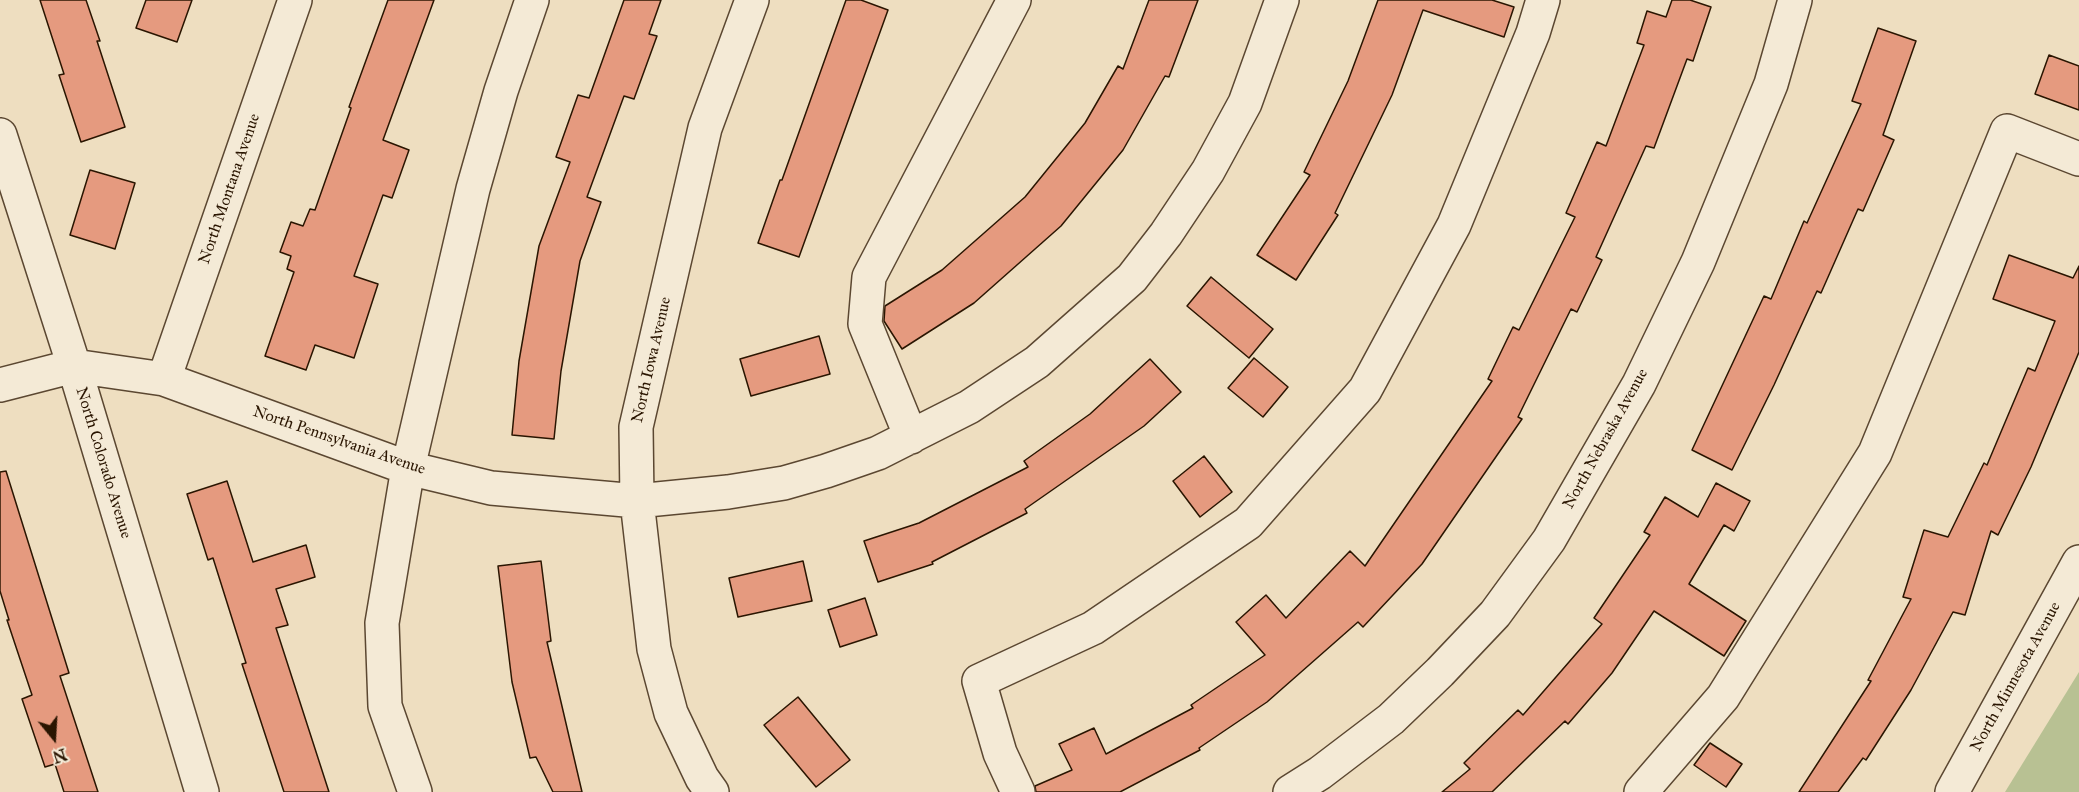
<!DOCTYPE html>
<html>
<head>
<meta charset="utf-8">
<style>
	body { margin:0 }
	#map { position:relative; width:2079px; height:792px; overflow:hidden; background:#eedec0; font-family:"IM FELL Great Primer",serif }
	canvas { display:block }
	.north { position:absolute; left:24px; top:708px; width:60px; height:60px; -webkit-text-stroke:4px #f4ead6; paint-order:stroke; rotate:162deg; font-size:16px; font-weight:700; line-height:24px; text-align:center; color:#2a1501 }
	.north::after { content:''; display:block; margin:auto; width:21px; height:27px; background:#2a1501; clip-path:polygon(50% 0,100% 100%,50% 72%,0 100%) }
</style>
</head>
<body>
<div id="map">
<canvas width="2079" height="792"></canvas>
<div class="north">N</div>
</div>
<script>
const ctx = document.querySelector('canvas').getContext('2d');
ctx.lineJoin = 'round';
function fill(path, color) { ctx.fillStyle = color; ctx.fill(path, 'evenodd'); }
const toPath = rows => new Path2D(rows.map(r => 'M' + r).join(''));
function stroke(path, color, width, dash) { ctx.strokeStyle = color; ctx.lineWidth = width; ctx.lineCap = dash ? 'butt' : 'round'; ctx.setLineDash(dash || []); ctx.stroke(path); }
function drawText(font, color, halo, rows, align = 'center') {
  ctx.font = font + ' "IM FELL Great Primer",serif'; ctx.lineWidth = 4.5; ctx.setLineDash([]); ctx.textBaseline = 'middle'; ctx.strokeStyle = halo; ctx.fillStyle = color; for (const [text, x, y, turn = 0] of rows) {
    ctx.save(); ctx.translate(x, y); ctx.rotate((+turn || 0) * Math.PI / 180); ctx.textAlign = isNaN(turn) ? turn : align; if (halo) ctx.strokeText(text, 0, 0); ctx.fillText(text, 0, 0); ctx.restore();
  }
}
fill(toPath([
	[2079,672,2079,792,2005,792]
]), '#b8c193');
const building = toPath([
	[40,0,86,0,100,41,97,41,125,127,81,142,59,75,64,74,40,0],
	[146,0,192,0,177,42,136,28,146,0],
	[388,0,434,0,383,140,409,150,392,198,383,195,354,276,378,284,354,358,315,345,306,370,265,356,294,272,287,269,291,256,280,252,291,222,303,226,310,209,315,210,351,108,349,107,388,0],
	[624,0,661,0,649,34,657,36,634,99,624,96,587,197,601,202,580,261,561,371,554,439,512,435,519,361,539,246,570,162,556,157,578,95,589,98,624,0],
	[846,0,861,0,888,10,799,257,758,243,780,180,782,180,846,0],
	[1149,0,1198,0,1169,77,1165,76,1123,150,1061,226,974,303,902,349,884,321,885,306,942,270,1025,197,1085,123,1118,66,1123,69,1149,0],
	[1378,0,1492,0,1514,7,1504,37,1423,10,1392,95,1335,213,1338,215,1296,280,1257,255,1310,175,1304,172,1348,81,1378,0],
	[1672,0,1690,0,1711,7,1693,61,1687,59,1654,148,1646,146,1596,257,1602,260,1577,312,1571,309,1518,417,1522,419,1422,564,1363,627,1358,622,1267,702,1199,748,1200,750,1120,792,1036,792,1035,786,1072,770,1059,744,1094,728,1106,754,1193,708,1191,705,1265,655,1236,622,1266,595,1286,618,1350,551,1365,566,1492,381,1488,379,1513,327,1519,330,1575,217,1566,213,1597,142,1606,146,1644,45,1637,43,1647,11,1666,17,1672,0],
	[1878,28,1916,41,1883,135,1894,140,1863,211,1858,209,1821,293,1817,291,1774,385,1732,470,1692,450,1764,296,1771,299,1804,221,1807,223,1861,104,1852,101,1878,28],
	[2049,55,2079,66,2079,110,2035,94,2049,55],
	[90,170,135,183,115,249,70,235,90,170],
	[2009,255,2073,278,2079,266,2079,352,2031,467,1998,535,1991,531,1965,615,1953,612,1911,690,1866,760,1863,758,1838,792,1799,792,1871,681,1868,680,1911,599,1903,597,1924,530,1948,537,1984,463,1987,465,2028,368,2035,371,2055,321,1993,299,2009,255],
	[1211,277,1273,329,1249,358,1187,306,1211,277],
	[819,336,830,374,751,396,740,359,819,336],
	[1254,358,1288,387,1263,417,1228,388,1254,358],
	[1150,359,1181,392,1144,426,1025,509,1027,513,932,562,933,564,878,582,864,541,919,523,1028,467,1024,461,1090,414,1150,359],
	[1204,456,1232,492,1200,517,1173,481,1204,456],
	[6,471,69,673,60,676,98,792,64,792,55,764,45,767,22,699,32,695,7,620,9,620,0,591,0,472,6,471],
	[227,481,253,562,306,545,315,577,276,589,288,625,276,628,329,792,284,792,242,664,246,663,213,558,208,560,187,494,227,481],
	[1716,483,1750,501,1734,531,1724,525,1689,584,1746,621,1724,656,1654,611,1612,673,1568,724,1565,721,1492,792,1442,792,1470,769,1464,763,1518,710,1523,715,1602,624,1594,618,1650,535,1644,532,1665,497,1698,517,1716,483],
	[541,561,551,641,547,642,582,792,553,792,536,757,530,758,512,682,498,566,541,561],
	[803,561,812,601,738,617,729,578,803,561],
	[865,598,877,635,840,647,828,610,865,598],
	[798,697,850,760,816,787,764,725,798,697],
	[1710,743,1742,764,1726,787,1694,765,1710,743]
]);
fill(building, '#e59a7f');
stroke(building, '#2a1501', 1.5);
const minor = toPath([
	[0,135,74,366,202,792],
	[164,379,295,0],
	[0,385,74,366,164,379,408,468,491,488,637,501,728,492,784,483,826,471,878,453,969,407,1037,362,1132,278,1166,234,1208,171,1245,103,1282,0],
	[911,437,865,324,869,277,1014,0],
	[415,792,385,706,382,623,408,468,473,189,501,91,532,0],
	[712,792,702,778,671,713,654,649,637,501,636,427,705,128,752,0],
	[1018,792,1000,753,979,681,1093,628,1248,523,1365,390,1454,225,1533,33,1543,0],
	[1290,792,1320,773,1391,719,1440,672,1495,614,1549,540,1639,384,1698,262,1771,84,1795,0],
	[1641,792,1723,697,1875,453,2007,131,2079,159],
	[1952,792,2079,562]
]);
stroke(minor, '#5b4731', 36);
stroke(minor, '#f4ead6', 33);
drawText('16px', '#2a1501', '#f4ead6', [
	["North Montana Avenue",230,189,-71],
	["North Iowa Avenue",652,360,-77],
	["North Nebraska Avenue",1606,439,-61],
	["North Pennsylvania Avenue",339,441,19],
	["North Colorado Avenue",103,463,73],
	["North Minnesota Avenue",2016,677,-61]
]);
</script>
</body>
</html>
